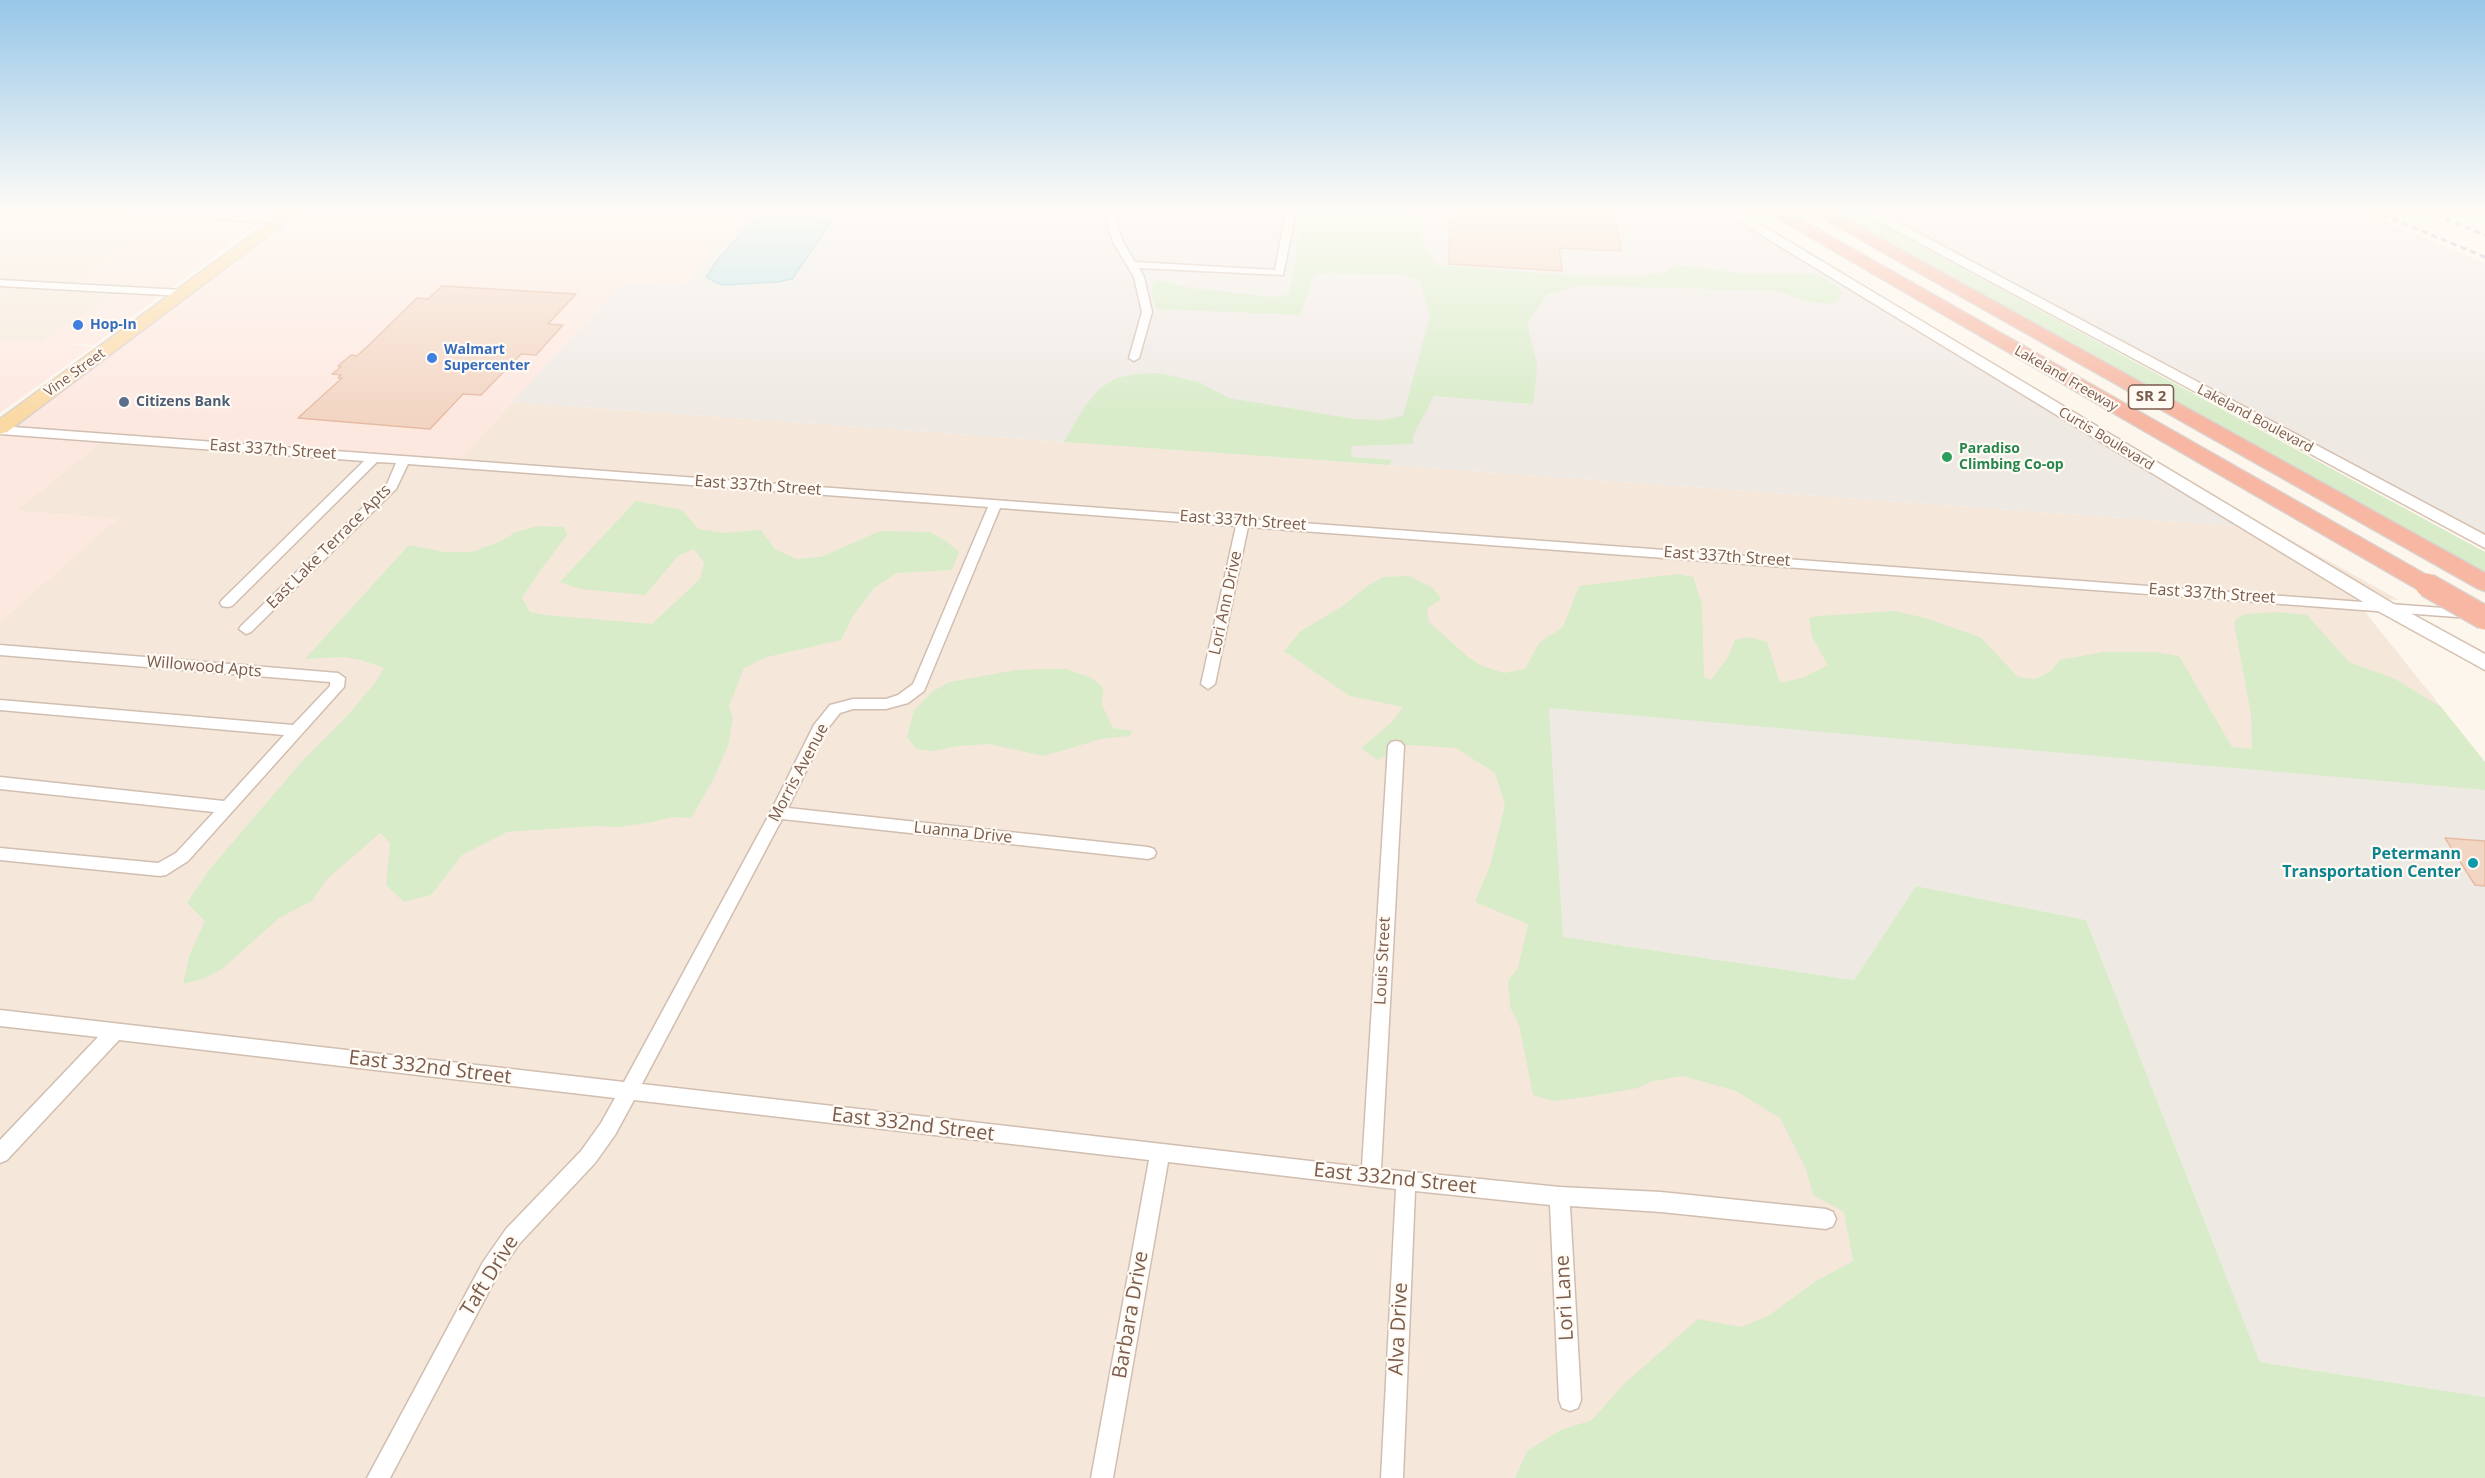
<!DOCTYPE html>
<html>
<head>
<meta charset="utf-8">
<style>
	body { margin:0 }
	canvas { display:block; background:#fdf6ec }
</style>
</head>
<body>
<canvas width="2485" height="1478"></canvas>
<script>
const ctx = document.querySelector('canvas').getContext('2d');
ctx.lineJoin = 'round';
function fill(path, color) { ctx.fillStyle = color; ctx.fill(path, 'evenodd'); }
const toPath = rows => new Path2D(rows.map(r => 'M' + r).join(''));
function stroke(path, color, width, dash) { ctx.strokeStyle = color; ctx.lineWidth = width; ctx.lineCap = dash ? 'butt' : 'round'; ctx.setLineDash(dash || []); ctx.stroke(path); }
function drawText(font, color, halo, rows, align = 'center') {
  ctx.font = font + ' "Open Sans",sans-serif'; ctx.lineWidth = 4.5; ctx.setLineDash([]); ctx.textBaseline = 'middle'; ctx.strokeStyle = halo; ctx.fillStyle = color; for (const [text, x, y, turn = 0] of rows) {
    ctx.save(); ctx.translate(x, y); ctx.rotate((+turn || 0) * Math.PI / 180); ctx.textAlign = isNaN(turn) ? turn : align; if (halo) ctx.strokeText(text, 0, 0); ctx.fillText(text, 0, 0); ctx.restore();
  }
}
fill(toPath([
	[0,211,168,211,110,250,118,251,75,282,126,285,41,343,0,339],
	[512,402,2234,526,2262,524,2399,600,2354,598,2485,762,2485,790,1549,707,1563,937,1803,973,1869,1353,1899,1478,0,1478,0,622,116,519,16,511,103,440,450,468]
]), '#f5e8da');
fill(toPath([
	[297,211,856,211,852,218,747,212,688,282,673,286,623,283,458,462,3,429],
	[156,219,258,224,94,345,61,343,92,347,0,413,0,339,41,342,125,286,74,282,118,252,109,250],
	[0,432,103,440,17,511,117,519,0,622]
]), '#fde8e0');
fill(toPath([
	[856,211,1739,211,2262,524,2234,526,512,402,623,283,673,286,688,282,747,212,851,218],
	[1873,211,2359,211,2485,263,2485,538],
	[1549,707,2485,790,2485,1397,2260,1362,2086,920,1916,886,1854,980,1563,937]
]), '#efe9e4');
fill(toPath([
	[1304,211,1411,211,1424,247,1437,265,1589,277,1636,277,1666,272,1671,267,1685,266,1747,274,1816,274,1835,285,1842,293,1839,300,1831,304,1811,302,1776,291,1579,285,1547,295,1527,324,1537,364,1534,400,1532,404,1434,396,1413,436,1413,444,1351,446,1352,457,1393,460,1389,465,1064,442,1083,409,1098,390,1116,378,1136,374,1159,373,1199,382,1229,398,1354,419,1382,420,1403,416,1430,316,1420,280,1394,274,1314,273,1300,315,1157,309,1151,293,1154,281,1165,281,1184,287,1270,297,1289,295],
	[1824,211,1857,211,2485,552,2485,577],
	[636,501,682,510,698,529,724,533,761,530,775,549,796,559,821,557,880,531,930,532,946,541,959,552,952,570,897,573,874,588,852,617,841,640,767,657,744,668,729,706,733,718,728,746,713,780,691,818,673,817,648,823,618,827,595,826,507,832,462,855,431,895,404,902,386,885,390,843,380,833,327,879,312,901,279,918,222,969,205,978,183,984,189,956,205,921,187,903,209,870,304,759,346,717,375,683,384,668,361,660,344,657,305,659,409,545,445,552,472,552,501,541,516,532,538,526,564,527,567,535,539,572,522,598,530,612,546,615,652,624,700,579,704,563,694,549,678,556,645,595,580,589,560,582],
	[1678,574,1693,577,1702,604,1704,677,1711,680,1728,657,1735,640,1749,637,1767,642,1780,683,1805,677,1828,665,1812,637,1809,618,1820,616,1896,611,1925,618,1980,637,2018,677,2036,679,2051,671,2060,660,2103,652,2155,652,2179,656,2232,747,2252,749,2251,714,2234,623,2237,618,2246,614,2277,612,2307,615,2349,662,2395,679,2441,707,2485,762,2485,790,1549,708,1563,937,1854,980,1916,886,2086,920,2260,1362,2485,1397,2485,1478,1515,1478,1527,1451,1561,1430,1592,1420,1625,1383,1698,1319,1741,1327,1768,1316,1816,1281,1853,1261,1844,1212,1813,1195,1806,1169,1780,1118,1736,1091,1683,1076,1653,1081,1638,1088,1593,1096,1554,1101,1533,1095,1519,1025,1510,1007,1508,981,1518,968,1528,924,1475,902,1490,866,1505,805,1495,773,1456,748,1407,745,1377,760,1361,748,1391,723,1403,707,1350,696,1284,651,1301,631,1341,607,1369,585,1383,577,1409,576,1433,588,1441,599,1427,609,1429,622,1468,657,1482,666,1504,673,1525,669,1539,643,1563,627,1579,586],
	[1045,669,1066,669,1092,678,1103,688,1102,705,1113,728,1133,731,1129,736,1101,739,1044,756,989,744,958,746,934,751,916,749,907,737,914,710,933,691,950,682,1016,670]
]), '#d8ecc9');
const water = toPath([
	[804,217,821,219,830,224,792,279,778,282,722,285,706,277,719,258,754,219,804,217]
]);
fill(water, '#bfe3e8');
stroke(water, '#a5d3da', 1.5);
const building = toPath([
	[1450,211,1614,211,1621,251,1559,248,1562,271,1449,264,1450,211],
	[442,286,576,294,548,324,563,325,536,355,521,354,481,395,463,394,430,429,298,418,342,378,338,378,341,375,332,374,341,367,338,366,351,355,357,356,368,346,417,298,428,299,442,286],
	[2445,838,2485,841,2485,886,2475,885,2445,838]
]);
fill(building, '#f3d5c3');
stroke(building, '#e6bba3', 1.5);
const street = toPath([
	[124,211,183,211,283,217,288,220,283,223,128,214,124,211],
	[1107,211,1117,211,1118,226,1123,242,1135,262,1275,270,1286,211,1296,211,1283,275,1139,268,1144,277,1152,312,1139,358,1134,361,1129,358,1142,312,1134,277,1113,242,1108,226,1107,211],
	[0,280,183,290,188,293,183,296,0,286,0,280],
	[0,426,2470,610,2477,614,2470,618,1248,527,1215,684,1208,689,1201,684,1236,526,1000,508,924,691,908,703,886,709,853,709,840,713,825,732,788,808,1148,847,1154,849,1156,853,1154,857,1148,859,782,819,642,1084,1362,1167,1388,746,1391,742,1396,741,1401,742,1404,746,1381,1169,1560,1187,1661,1192,1826,1209,1833,1212,1836,1219,1833,1226,1826,1229,1661,1212,1570,1206,1581,1400,1578,1408,1570,1411,1562,1408,1559,1400,1550,1205,1415,1191,1403,1478,1381,1478,1396,1189,1168,1162,1113,1478,1091,1478,1149,1160,634,1100,615,1135,595,1163,520,1243,497,1276,390,1478,367,1478,483,1262,506,1229,581,1151,601,1123,615,1098,119,1040,7,1160,0,1163,0,1140,98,1037,0,1026,0,1010,624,1082,770,813,814,725,830,705,853,699,886,699,898,695,913,684,988,507,408,464,396,489,251,632,246,634,239,629,241,626,387,484,396,463,377,462,232,606,227,607,222,606,220,603,222,600,364,461,0,434,0,426],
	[0,645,338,673,345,678,344,687,188,861,166,875,160,876,0,860,0,848,158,863,176,853,214,812,0,789,0,777,224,801,284,735,0,710,0,700,293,725,330,686,330,682,0,655,0,645]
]);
const secondary = toPath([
	[1722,211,1738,211,2392,603,2485,654,2485,670,2378,611,1722,211],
	[1860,211,1877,211,2485,535,2485,548,1860,211]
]);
const primary = toPath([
	[284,211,301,211,7,432,0,434,0,419,284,211]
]);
const highway = toPath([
	[1765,211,1786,211,2435,580,2439,585,2435,590,2427,593,2419,590,1765,211],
	[1810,211,1831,211,2485,573,2485,591,2477,588,1810,211]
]);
stroke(street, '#d1beb0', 3);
stroke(secondary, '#d6c0b0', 3);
stroke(primary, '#dad1cd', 3);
stroke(highway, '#dad1cd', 3);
fill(street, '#fff');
fill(secondary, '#fff');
fill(primary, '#fbd9a5');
fill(highway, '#f7b7a3');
stroke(toPath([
	[2373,211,2485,257],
	[2426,211,2485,235]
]), '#b9a8c9', 3, [6, 4.5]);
const highwayBridge = toPath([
	[2427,585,2485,618]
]);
stroke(highwayBridge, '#dad1cd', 26, []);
stroke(highwayBridge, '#f7b7a3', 23);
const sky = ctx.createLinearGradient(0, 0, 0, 418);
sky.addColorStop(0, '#97c7e8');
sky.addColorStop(0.5, '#fefbf6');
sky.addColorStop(1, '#fefbf600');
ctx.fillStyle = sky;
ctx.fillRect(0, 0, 2485, 418);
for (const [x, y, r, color] of [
	[78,325,6,"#3f7fe0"],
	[432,358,6,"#3f7fe0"],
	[124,402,6,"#5c6f8a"],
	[1947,457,6,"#2e9e5b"],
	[2473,863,6,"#0f9aa8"]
]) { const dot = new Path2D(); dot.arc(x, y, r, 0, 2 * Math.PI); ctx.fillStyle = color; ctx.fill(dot); stroke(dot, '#fffaf3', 2); }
drawText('bold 14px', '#366cbe', '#fffaf3', [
	["Hop-In",90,325],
	["Walmart",444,350],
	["Supercenter",444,366]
], 'left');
drawText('14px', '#7a5c4d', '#fffaf3', [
	["Vine Street",75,373,-36],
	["Lakeland Freeway",2066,379,30],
	["Lakeland Boulevard",2255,419,28],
	["Curtis Boulevard",2106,439,31]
]);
drawText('bold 14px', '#4e5e75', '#fffaf3', [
	["Citizens Bank",136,402]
], 'left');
drawText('bold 14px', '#27864d', '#fffaf3', [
	["Paradiso",1959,449],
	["Climbing Co-op",1959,465]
], 'left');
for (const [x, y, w] of [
	[2151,397,45]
]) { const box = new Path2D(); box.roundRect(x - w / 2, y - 12, w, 24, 4.5); ctx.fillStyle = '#fffaf3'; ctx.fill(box); stroke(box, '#7a5c4d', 1.5); }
drawText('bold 15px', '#7a5c4d', null, [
	["SR 2",2151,397]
]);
drawText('16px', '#7a5c4d', '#fffaf3', [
	["East 337th Street",273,450,4],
	["East 337th Street",758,486,4],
	["East 337th Street",1243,521,4],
	["East Lake Terrace Apts",329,547,-45],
	["East 337th Street",1727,557,4],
	["East 337th Street",2212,594,4],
	["Lori Ann Drive",1226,603,-78],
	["Willowood Apts",204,667,5],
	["Morris Avenue",799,773,-62],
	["Luanna Drive",963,833,6],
	["Louis Street",1383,961,-87]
]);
drawText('bold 16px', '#0d838f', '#fffaf3', [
	["Petermann",2461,854],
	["Transportation Center",2461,872]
], 'right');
drawText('20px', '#7a5c4d', '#fffaf3', [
	["East 332nd Street",430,1068,7],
	["East 332nd Street",913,1125,7],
	["East 332nd Street",1395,1179,6],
	["Taft Drive",490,1276,-58],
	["Lori Lane",1565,1298,-93],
	["Barbara Drive",1131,1315,-80],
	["Alva Drive",1399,1329,-87]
]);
</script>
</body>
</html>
